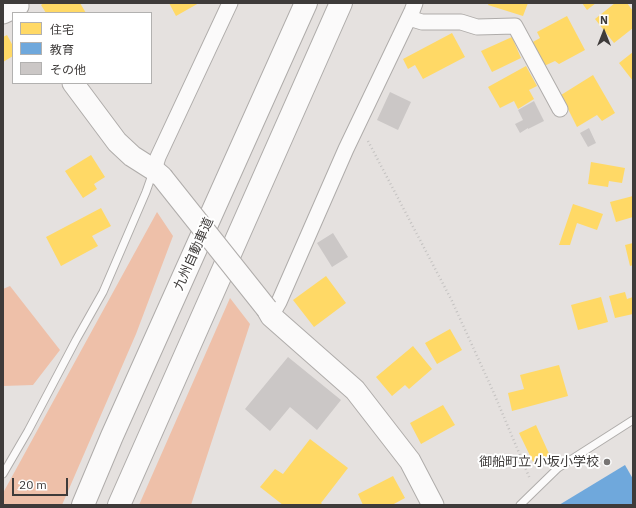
<!DOCTYPE html>
<html>
<head>
<meta charset="utf-8">
<style>
	body { margin:0 }
	#map { position:relative; width:636px; height:508px; overflow:hidden; background:#e5e1df; font-family:"IBM Plex Sans","Noto Sans JP",sans-serif }
	canvas { display:block }
	.frame { position:absolute; inset:0; border:4px solid #3e3b3a; pointer-events:none }
	.legend { position:absolute; left:12px; top:12px; width:140px; height:72px; box-sizing:border-box; background:#fff; border:1px solid #b2b1b0; margin:0; padding:5px 7px; list-style:none; font-size:12px; color:#3e3b3a }
	.legend li { display:flex; align-items:center; gap:8px; height:20px }
	.legend b { width:20px; border:1px solid #b2b1b0 }
	.north { position:absolute; left:584px; top:12px; width:40px; height:40px; -webkit-text-stroke:3px #fff; paint-order:stroke; rotate:0deg; font-size:11px; font-weight:700; line-height:16px; text-align:center; color:#3e3b3a }
	.north::after { content:''; display:block; margin:auto; width:14px; height:18px; background:#3e3b3a; clip-path:polygon(50% 0,100% 100%,50% 72%,0 100%) }
	.scale { position:absolute; left:12px; top:478px; width:56px; height:18px; box-sizing:border-box; border:2px solid #3e3b3a; border-top:0; padding-left:5px; font-size:12px; line-height:14px; white-space:nowrap; color:#3e3b3a; -webkit-text-stroke:3px #fff; paint-order:stroke }
</style>
</head>
<body>
<div id="map">
<canvas width="636" height="508"></canvas>
<div class="frame"></div>
<ul class="legend">
<li><b style="height:11px;background:#ffd966"></b>住宅</li>
<li><b style="height:11px;background:#6fa8dc"></b>教育</li>
<li><b style="height:11px;background:#cbc7c6"></b>その他</li>
</ul>
<div class="north">N</div>
<div class="scale">20 m</div>
</div>
<script>
const ctx = document.querySelector('canvas').getContext('2d');
ctx.lineJoin = 'round';
function fill(path, color) { ctx.fillStyle = color; ctx.fill(path, 'evenodd'); }
const toPath = rows => new Path2D(rows.map(r => 'M' + r).join(''));
function stroke(path, color, width, dash) { ctx.strokeStyle = color; ctx.lineWidth = width; ctx.lineCap = dash ? 'butt' : 'round'; ctx.setLineDash(dash || []); ctx.stroke(path); }
function drawText(font, color, halo, rows, align = 'center') {
  ctx.font = font + ' "IBM Plex Sans","Noto Sans JP",sans-serif'; ctx.lineWidth = 4; ctx.setLineDash([]); ctx.textBaseline = 'middle'; ctx.strokeStyle = halo; ctx.fillStyle = color; for (const [text, x, y, turn = 0] of rows) {
    ctx.save(); ctx.translate(x, y); ctx.rotate((+turn || 0) * Math.PI / 180); ctx.textAlign = isNaN(turn) ? turn : align; if (halo) ctx.strokeText(text, 0, 0); ctx.fillText(text, 0, 0); ctx.restore();
  }
}
fill(toPath([
	[157,212,173,236,136,334,62,505,3,505,3,493],
	[10,286,60,350,33,385,3,386,3,289],
	[230,298,250,324,191,505,139,505]
]), '#eec0a9');
fill(toPath([
	[44,3,80,3,86,13,46,13,41,5],
	[169,3,199,3,176,16],
	[489,3,528,3,523,16,488,5],
	[582,3,596,3,587,10],
	[615,3,627,3,633,11,633,28,614,43,595,19],
	[567,16,585,50,559,64,555,61,544,66,531,43,540,38,537,32],
	[452,33,465,57,423,79,415,65,408,69,403,59],
	[7,35,13,46,13,56,3,62,3,37],
	[512,37,521,58,492,72,481,51],
	[633,52,633,81,619,63],
	[526,66,537,86,529,90,534,99,518,109,514,101,500,108,488,87],
	[593,75,615,113,602,121,597,115,577,127,561,95],
	[91,155,105,177,94,184,97,189,83,198,65,171],
	[591,162,625,168,622,183,609,181,608,187,588,184],
	[633,196,633,217,616,222,610,202],
	[573,204,603,214,597,230,577,223,570,245,559,245],
	[101,208,111,226,92,236,98,246,61,266,46,237],
	[633,243,633,265,630,266,625,245],
	[326,276,346,303,314,327,293,300],
	[625,292,627,299,633,297,633,314,615,318,609,296],
	[601,297,608,322,578,330,571,305],
	[450,329,462,350,437,364,425,343],
	[413,346,432,369,409,389,405,385,392,396,376,377],
	[559,365,568,396,512,411,508,393,524,389,520,375],
	[443,405,455,425,421,444,410,423],
	[536,425,551,458,535,466,519,433],
	[310,439,348,468,321,503,323,505,283,505,260,487,275,469,283,474],
	[393,476,405,498,392,505,363,505,358,494]
]), '#ffd966');
fill(toPath([
	[625,465,633,479,633,505,559,505]
]), '#6fa8dc');
fill(toPath([
	[390,92,411,102,398,130,377,120],
	[534,101,544,121,528,129,528,128,520,133,515,124,523,120,518,110],
	[589,128,596,143,588,147,580,133],
	[333,233,348,257,332,267,317,243],
	[288,357,341,400,317,430,290,407,270,431,245,409]
]), '#cbc7c6');
const lane = toPath([
	[3,474,28,431,76,340,103,292,146,192,153,172],
	[520,505,558,468,633,420]
]);
const street = toPath([
	[409,18,422,22,461,22,477,27,515,26,560,109],
	[154,170,158,157,230,3],
	[271,316,279,302,346,149,412,11,415,3]
]);
const secondary = toPath([
	[3,13,18,6],
	[73,83,117,142,132,156,154,170,162,177],
	[267,309,271,316,355,390,410,461,433,505]
]);
const highway = toPath([
	[83,505,112,436,306,3],
	[119,505,341,3]
]);
stroke(lane, '#afacaa', 9);
stroke(street, '#afacaa', 17);
stroke(secondary, '#afacaa', 23);
stroke(highway, '#afacaa', 24);
stroke(toPath([
	[368,141,451,299,493,391,530,479]
]), '#c4c2c1', 2.5, [1, 3]);
stroke(lane, '#fbfafa', 7);
stroke(street, '#fbfafa', 15);
stroke(secondary, '#fbfafa', 21);
stroke(highway, '#fbfafa', 22);
const secondaryBridge = toPath([
	[162,177,267,309]
]);
stroke(secondaryBridge, '#afacaa', 23, []);
stroke(secondaryBridge, '#fbfafa', 21);
for (const [x, y, r, color] of [
	[607,462,4,"#787574"]
]) { const dot = new Path2D(); dot.arc(x, y, r, 0, 2 * Math.PI); ctx.fillStyle = color; ctx.fill(dot); stroke(dot, '#fff', 1.5); }
drawText('13px', '#3e3b3a', '#fff', [
	["九州自動車道",194,254,-66]
]);
drawText('13px', '#3e3b3a', '#fff', [
	["御船町立 小坂小学校",599,462]
], 'right');
</script>
</body>
</html>
